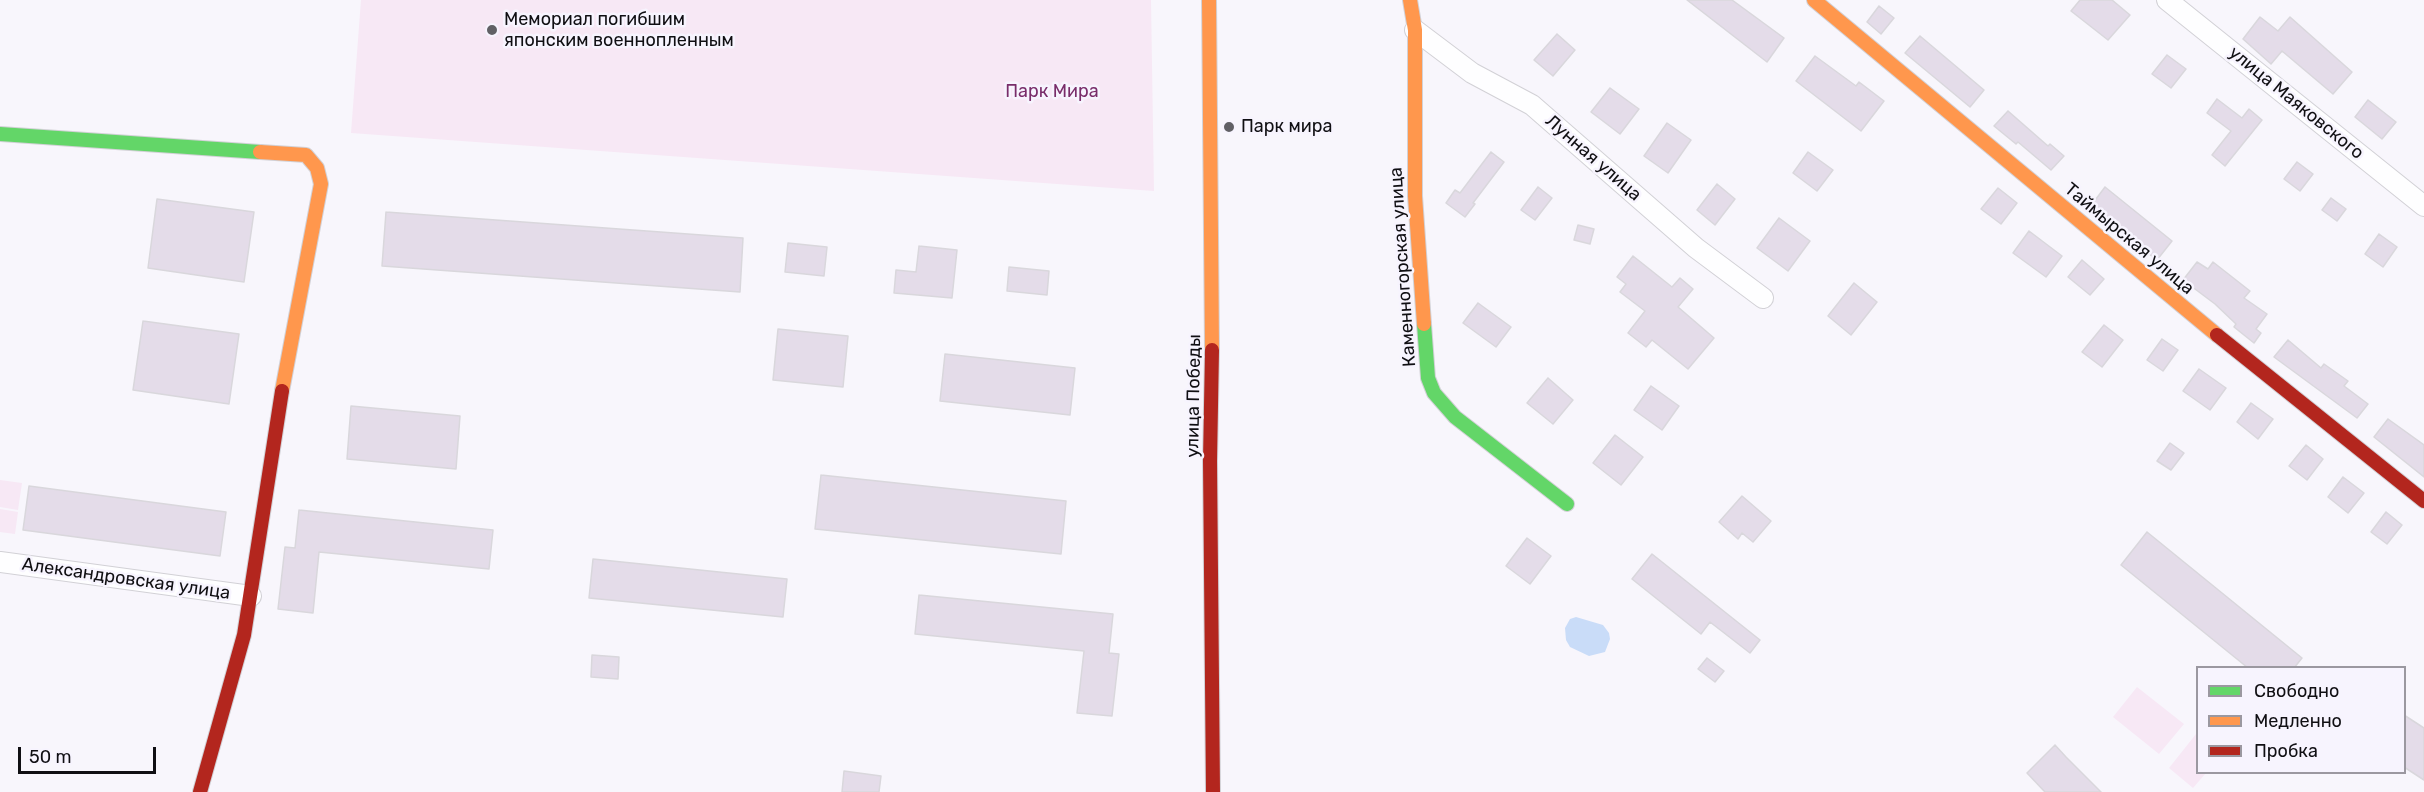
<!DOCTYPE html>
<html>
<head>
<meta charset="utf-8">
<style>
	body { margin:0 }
	#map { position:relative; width:2424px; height:792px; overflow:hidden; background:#f8f6fc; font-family:Rubik,sans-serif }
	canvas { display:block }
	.legend { position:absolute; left:2196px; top:666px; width:210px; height:108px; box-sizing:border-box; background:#f7f4fe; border:2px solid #9b98a0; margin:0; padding:8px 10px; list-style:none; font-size:18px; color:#100f13 }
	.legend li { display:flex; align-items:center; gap:12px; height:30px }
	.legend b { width:30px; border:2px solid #9b98a0 }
	.scale { position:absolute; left:18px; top:747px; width:138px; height:27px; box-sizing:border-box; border:3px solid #100f13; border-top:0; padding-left:8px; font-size:18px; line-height:21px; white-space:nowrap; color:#100f13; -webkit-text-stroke:4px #f7f4fe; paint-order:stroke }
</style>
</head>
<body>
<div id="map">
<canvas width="2424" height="792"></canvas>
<ul class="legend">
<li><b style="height:8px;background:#63d668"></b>Свободно</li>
<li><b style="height:8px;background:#ff974d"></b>Медленно</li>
<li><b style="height:8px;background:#b3261e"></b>Пробка</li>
</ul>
<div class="scale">50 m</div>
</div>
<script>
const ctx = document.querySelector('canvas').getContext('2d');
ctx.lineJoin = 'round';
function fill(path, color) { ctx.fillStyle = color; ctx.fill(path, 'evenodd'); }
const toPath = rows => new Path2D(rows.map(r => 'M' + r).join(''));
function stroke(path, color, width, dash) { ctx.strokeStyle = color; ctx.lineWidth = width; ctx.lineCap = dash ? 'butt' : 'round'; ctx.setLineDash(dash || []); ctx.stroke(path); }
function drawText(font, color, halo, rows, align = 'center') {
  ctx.font = font + ' Rubik,sans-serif'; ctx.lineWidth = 5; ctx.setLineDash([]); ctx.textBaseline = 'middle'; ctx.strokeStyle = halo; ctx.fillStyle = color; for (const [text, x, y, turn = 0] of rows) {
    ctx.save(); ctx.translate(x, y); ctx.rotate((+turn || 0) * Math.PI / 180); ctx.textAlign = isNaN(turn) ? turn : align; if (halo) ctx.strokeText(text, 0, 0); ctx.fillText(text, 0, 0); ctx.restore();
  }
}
fill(toPath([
	[361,0,1151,0,1154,191,351,133],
	[0,480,22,483,18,510,0,507],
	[0,509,18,512,15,534,0,532],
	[2137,687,2184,724,2159,754,2113,717],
	[2196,734,2198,772,2206,773,2193,788,2169,768]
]), '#f7e8f5');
fill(toPath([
	[1576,617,1603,625,1609,633,1610,639,1605,652,1589,656,1570,647,1566,640,1565,628,1570,619]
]), '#c9dcf8');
const building = toPath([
	[1687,0,1732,0,1784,38,1767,62,1687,0],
	[2080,0,2112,0,2130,15,2108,40,2071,11,2080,0],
	[1879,6,1894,18,1881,34,1867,22,1879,6],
	[2260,17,2278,31,2290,17,2352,72,2333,94,2282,51,2271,64,2243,39,2260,17],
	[1557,34,1575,50,1553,76,1534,60,1557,34],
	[1920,36,1984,90,1970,107,1905,53,1920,36],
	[2167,55,2186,69,2171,88,2152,74,2167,55],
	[1815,56,1856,86,1859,82,1884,101,1861,131,1796,81,1815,56],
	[1610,88,1639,109,1620,134,1591,112,1610,88],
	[2217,99,2242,118,2249,109,2262,120,2225,166,2212,155,2231,131,2207,113,2217,99],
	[2368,100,2396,122,2382,139,2355,117,2368,100],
	[2008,111,2048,146,2050,144,2064,156,2051,170,2018,142,2016,144,1994,126,2008,111],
	[1667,123,1691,140,1668,173,1644,156,1667,123],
	[1491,152,1504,162,1473,203,1475,204,1465,217,1446,203,1455,190,1460,193,1491,152],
	[1808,152,1833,170,1817,191,1793,173,1808,152],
	[2297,162,2313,174,2300,191,2284,179,2297,162],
	[1717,184,1735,199,1715,225,1697,210,1717,184],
	[1538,187,1552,198,1535,220,1521,210,1538,187],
	[2105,187,2172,241,2157,260,2133,242,2135,240,2090,207,2105,187],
	[1998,188,2017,203,2001,224,1981,209,1998,188],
	[2331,198,2346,209,2337,221,2322,210,2331,198],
	[157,199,254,212,244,282,148,268,157,199],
	[386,212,743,238,740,292,382,266,386,212],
	[1779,218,1810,241,1788,271,1757,248,1779,218],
	[1578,225,1594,229,1590,244,1574,240,1578,225],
	[2029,231,2062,256,2046,277,2013,253,2029,231],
	[2379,234,2397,247,2383,267,2365,254,2379,234],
	[788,243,827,247,824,276,785,272,788,243],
	[919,246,957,250,952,298,894,293,896,270,916,272,919,246],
	[1633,256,1672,287,1680,278,1693,289,1678,307,1714,338,1688,369,1652,340,1646,347,1628,333,1645,311,1620,292,1626,284,1617,277,1633,256],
	[2082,260,2104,279,2090,295,2068,277,2082,260],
	[2197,262,2208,269,2213,262,2250,291,2244,298,2267,314,2256,329,2261,333,2254,343,2234,327,2236,324,2215,304,2183,280,2197,262],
	[1009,267,1049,271,1047,295,1007,291,1009,267],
	[1854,283,1877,302,1851,335,1828,316,1854,283],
	[1478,303,1511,327,1496,347,1463,323,1478,303],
	[143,321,239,334,229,404,133,390,143,321],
	[2104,325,2123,340,2102,367,2082,352,2104,325],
	[778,329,848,336,843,387,773,380,778,329],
	[2162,339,2178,350,2163,371,2147,360,2162,339],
	[2288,340,2321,368,2324,364,2348,381,2344,386,2368,404,2357,418,2274,357,2288,340],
	[945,354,1075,368,1070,415,940,401,945,354],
	[2199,369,2226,388,2210,410,2183,391,2199,369],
	[1548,378,1573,400,1553,424,1527,403,1548,378],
	[1651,386,1679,406,1662,430,1634,410,1651,386],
	[2251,403,2273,419,2258,439,2237,422,2251,403],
	[351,406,460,416,456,469,347,459,351,406],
	[2388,419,2424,445,2424,477,2374,437,2388,419],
	[1615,435,1643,457,1621,485,1593,463,1615,435],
	[2170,443,2184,453,2171,470,2157,461,2170,443],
	[2306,445,2323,459,2307,480,2289,466,2306,445],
	[821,475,1066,501,1061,554,815,529,821,475],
	[2343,477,2364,493,2348,513,2328,497,2343,477],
	[29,486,226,512,220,556,23,530,29,486],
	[1742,496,1771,521,1753,542,1742,533,1738,539,1719,522,1742,496],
	[299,510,493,530,489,569,319,552,313,613,278,609,285,547,295,548,299,510],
	[2386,512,2402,525,2387,544,2371,532,2386,512],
	[2147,532,2302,658,2294,668,2248,668,2121,565,2147,532],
	[1527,538,1551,556,1530,584,1506,566,1527,538],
	[1652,554,1760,640,1750,653,1710,622,1701,634,1632,579,1652,554],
	[593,559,787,579,783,617,589,598,593,559],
	[919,595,1113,614,1109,653,1119,654,1112,716,1077,713,1084,651,915,634,919,595],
	[592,655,619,657,618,679,591,677,592,655],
	[1707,658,1724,671,1715,682,1698,669,1707,658],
	[2404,715,2424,728,2424,780,2404,767,2404,715],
	[2055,745,2066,757,2101,792,2045,792,2027,773,2055,745],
	[844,771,881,776,879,792,842,792,844,771]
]);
fill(building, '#e4dce9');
stroke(building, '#d9d7dc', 1.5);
const street = toPath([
	[2167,0,2424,206],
	[1415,30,1472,73,1532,105,1696,248,1763,298],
	[0,562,251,596]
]);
const fast = toPath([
	[0,134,260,152],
	[1424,324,1428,378,1434,393,1455,417,1567,504]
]);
const slow = toPath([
	[1209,0,1212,350],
	[1410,0,1415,30,1415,196,1424,324],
	[1814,0,2217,335],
	[260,152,306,155,317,168,321,184,282,391]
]);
const jam = toPath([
	[2217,335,2424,501],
	[1212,350,1210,461,1213,792],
	[200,792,244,635,282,391]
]);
stroke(street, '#d2d1d6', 22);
stroke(fast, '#d2d1d6', 16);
stroke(slow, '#d2d1d6', 16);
stroke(jam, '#d2d1d6', 16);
stroke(street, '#fefeff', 20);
stroke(fast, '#63d668', 14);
stroke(slow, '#ff974d', 14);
stroke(jam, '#b3261e', 14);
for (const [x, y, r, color] of [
	[492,30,6,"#616065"],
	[1229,127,6,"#616065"]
]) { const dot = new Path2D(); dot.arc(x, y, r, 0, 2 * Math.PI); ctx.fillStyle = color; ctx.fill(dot); stroke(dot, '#f7f4fe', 2); }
drawText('18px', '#100f13', '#f7f4fe', [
	["Мемориал погибшим",504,20],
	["японским военнопленным",504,41],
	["Парк мира",1241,127]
], 'left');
drawText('18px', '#792d6a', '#f7f4fe', [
	["Парк Мира",1052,92]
]);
drawText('18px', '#100f13', '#f7f4fe', [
	["улица Маяковского",2296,103,39],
	["Лунная улица",1593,158,41],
	["Таймырская улица",2129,239,40],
	["Каменногорская улица",1403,267,-94],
	["улица Победы",1194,396,-89],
	["Александровская улица",126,579,8]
]);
</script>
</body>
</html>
